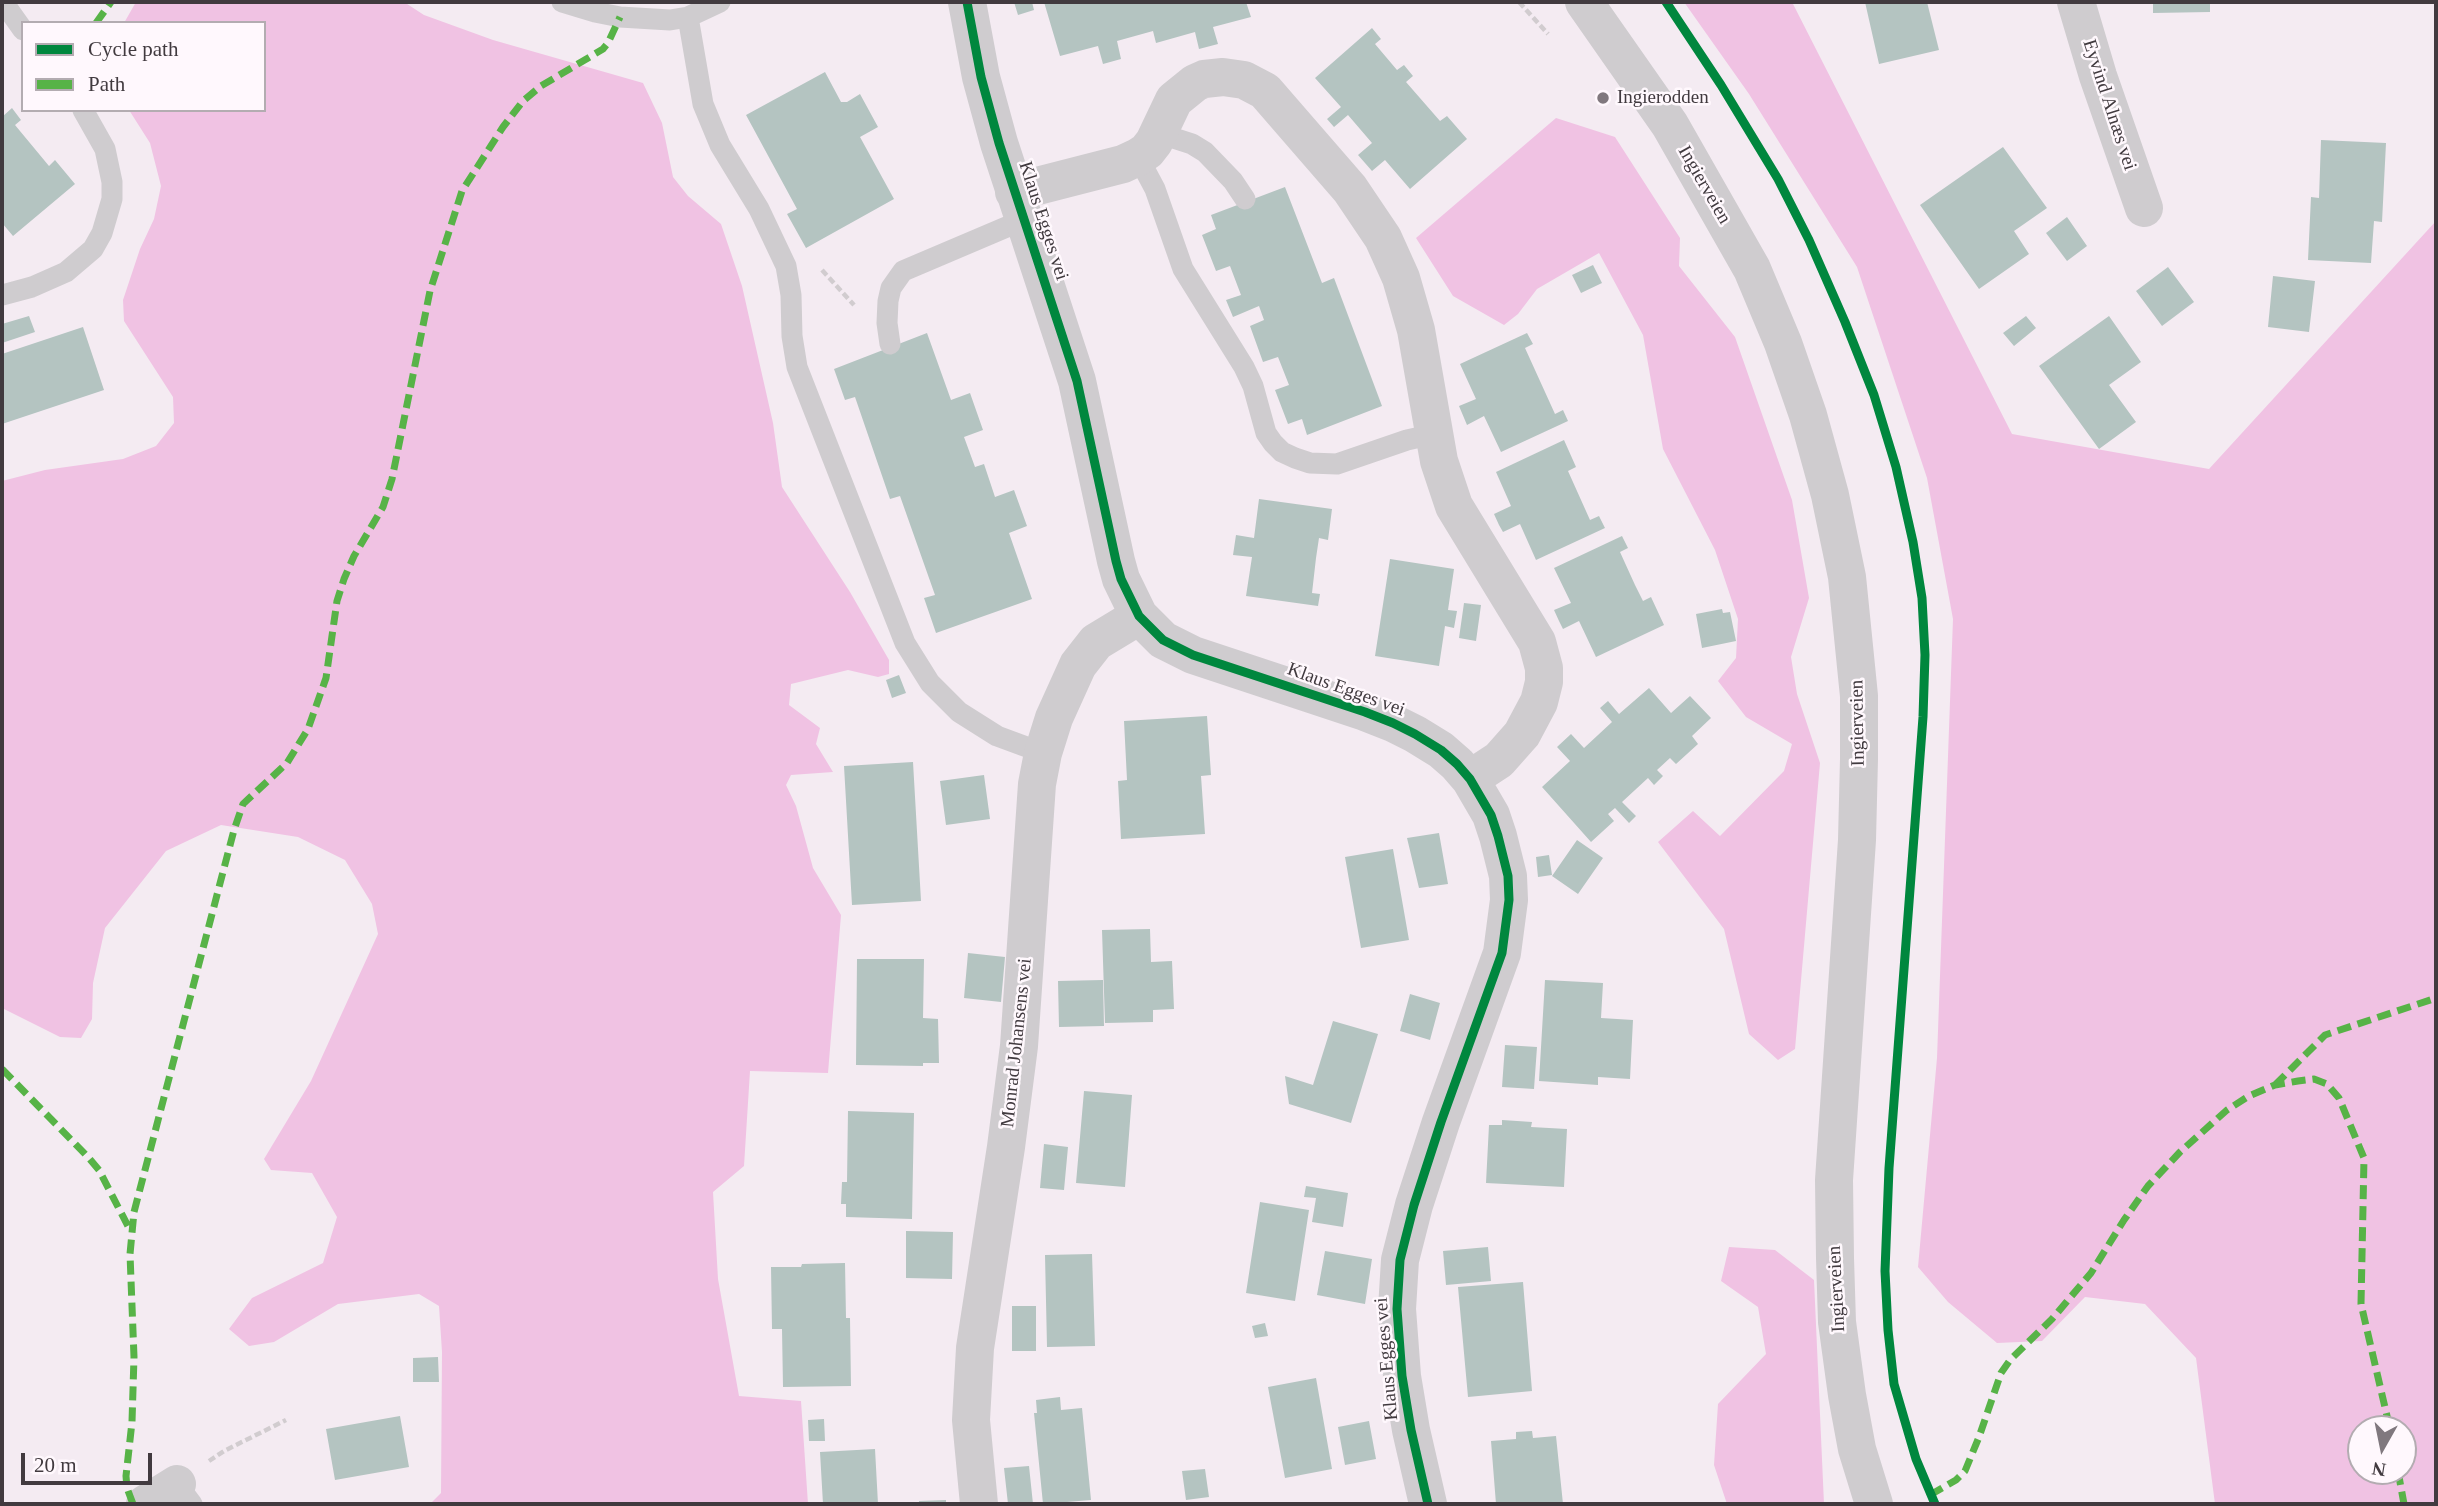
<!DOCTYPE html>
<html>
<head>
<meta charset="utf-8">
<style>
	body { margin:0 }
	#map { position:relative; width:2438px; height:1506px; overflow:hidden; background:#f4ebf2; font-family:Georgia,serif }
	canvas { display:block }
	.frame { position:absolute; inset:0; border:4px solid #413a3f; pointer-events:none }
	.legend { position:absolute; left:21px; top:21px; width:245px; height:91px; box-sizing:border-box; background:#fff8fd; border:2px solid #b3acb1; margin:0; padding:9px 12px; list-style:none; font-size:21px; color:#413a3f }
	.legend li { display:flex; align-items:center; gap:14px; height:35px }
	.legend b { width:35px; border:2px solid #b3acb1 }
	.north { position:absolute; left:2347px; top:1415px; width:70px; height:70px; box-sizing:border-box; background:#fff8fd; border:2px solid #b3acb1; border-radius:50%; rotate:189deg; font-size:19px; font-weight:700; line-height:28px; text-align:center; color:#413a3f }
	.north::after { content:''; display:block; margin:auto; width:24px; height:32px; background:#80787e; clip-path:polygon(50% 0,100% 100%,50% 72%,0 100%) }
	.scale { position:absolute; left:21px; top:1453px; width:131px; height:32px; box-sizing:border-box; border:4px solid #413a3f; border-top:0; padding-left:9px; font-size:21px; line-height:24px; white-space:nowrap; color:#413a3f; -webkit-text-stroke:5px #fff8fd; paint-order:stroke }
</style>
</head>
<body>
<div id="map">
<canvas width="2438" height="1506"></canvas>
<div class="frame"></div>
<ul class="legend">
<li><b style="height:9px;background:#00873e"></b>Cycle path</li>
<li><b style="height:9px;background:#57b347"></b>Path</li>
</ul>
<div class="north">N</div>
<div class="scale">20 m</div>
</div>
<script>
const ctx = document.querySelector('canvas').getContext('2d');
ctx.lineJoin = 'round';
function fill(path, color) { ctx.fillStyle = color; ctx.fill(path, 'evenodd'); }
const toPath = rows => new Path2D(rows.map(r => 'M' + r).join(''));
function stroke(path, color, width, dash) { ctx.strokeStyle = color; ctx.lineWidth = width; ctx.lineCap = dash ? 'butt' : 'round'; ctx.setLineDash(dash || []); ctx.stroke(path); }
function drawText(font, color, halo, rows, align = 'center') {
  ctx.font = font + ' Georgia,serif'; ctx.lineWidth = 5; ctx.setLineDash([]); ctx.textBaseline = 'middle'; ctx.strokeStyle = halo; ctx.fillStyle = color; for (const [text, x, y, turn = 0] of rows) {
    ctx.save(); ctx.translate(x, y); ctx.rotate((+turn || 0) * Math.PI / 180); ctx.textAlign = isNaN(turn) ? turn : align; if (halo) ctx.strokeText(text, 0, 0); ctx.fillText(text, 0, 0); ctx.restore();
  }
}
fill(toPath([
	[136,2,404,2,424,15,493,40,643,83,662,123,673,177,688,196,721,224,742,286,773,423,782,487,850,592,889,660,889,674,878,677,848,670,791,684,789,705,820,728,816,744,833,772,791,775,786,785,796,806,813,868,841,915,828,1073,750,1071,744,1166,713,1192,718,1279,739,1396,801,1401,808,1504,430,1504,441,1493,442,1352,439,1306,419,1294,338,1304,274,1342,249,1346,229,1329,252,1298,323,1263,337,1217,312,1173,271,1170,264,1159,311,1081,378,934,372,904,345,860,298,837,221,825,166,851,105,928,93,983,92,1019,81,1038,60,1037,2,1008,2,481,45,470,123,459,156,446,174,423,173,397,124,321,123,300,140,249,154,219,161,186,150,143,129,110,264,110,264,23,124,23],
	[1684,2,1792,2,2012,434,2209,469,2436,221,2436,1504,2215,1504,2196,1358,2145,1304,2085,1297,2042,1341,1997,1343,1948,1302,1918,1267,1937,1058,1953,619,1927,478,1857,267,1749,94],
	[2361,1429,2403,1429,2403,1471,2361,1471],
	[1556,118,1615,137,1680,238,1679,266,1735,337,1792,500,1809,598,1791,657,1797,694,1820,763,1795,1049,1778,1060,1749,1034,1724,929,1658,842,1693,811,1720,836,1784,771,1792,744,1746,717,1718,681,1736,658,1738,619,1715,550,1663,449,1643,335,1599,253,1537,289,1518,314,1504,325,1453,296,1416,238],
	[1729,1247,1775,1250,1814,1280,1824,1504,1727,1504,1714,1465,1718,1404,1766,1354,1758,1307,1721,1281]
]), '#f0c2e3');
fill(toPath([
	[1014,2,1032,2,1034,10,1018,15],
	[1044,2,1246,2,1251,17,1213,27,1218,44,1199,49,1195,32,1156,43,1153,31,1117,41,1121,59,1103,64,1098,46,1060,56],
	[1865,2,1927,2,1939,50,1879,64],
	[2153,2,2210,2,2210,12,2153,13],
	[1372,28,1381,39,1375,44,1397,70,1404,65,1413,76,1406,82,1440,121,1447,116,1467,139,1410,189,1385,160,1372,171,1358,155,1372,143,1348,115,1334,127,1327,119,1341,107,1315,78],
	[825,72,841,102,847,102,860,94,878,127,860,137,894,199,806,248,787,214,797,209,746,115],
	[12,108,21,120,15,125,49,166,55,160,75,184,13,236,2,223,2,117],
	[2321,140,2386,143,2382,222,2374,221,2371,263,2308,260,2311,197,2319,198],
	[2003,147,2047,208,2014,231,2029,254,1979,289,1920,205],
	[1285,187,1322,283,1334,278,1382,406,1307,435,1302,419,1288,424,1275,390,1289,385,1278,357,1263,362,1250,326,1264,320,1259,306,1233,317,1226,300,1241,295,1230,266,1216,271,1202,235,1216,229,1211,215],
	[2067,217,2087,246,2067,261,2046,233],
	[1593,265,1602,283,1581,293,1572,275],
	[2168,267,2194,302,2162,326,2136,291],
	[2273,276,2315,281,2309,332,2268,327],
	[29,316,35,332,2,343,2,324],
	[2026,316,2036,328,2014,346,2003,333],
	[2109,316,2141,362,2109,385,2136,422,2099,449,2039,366],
	[83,327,104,390,2,424,2,354],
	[927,333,951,400,970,393,983,430,964,437,975,467,984,464,995,497,1014,490,1027,526,1009,533,1032,599,936,633,924,598,935,595,900,496,890,499,855,397,845,400,834,369],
	[1527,333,1533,344,1525,348,1555,414,1563,410,1568,421,1501,452,1484,416,1467,425,1459,406,1476,399,1460,364],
	[1564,440,1576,467,1568,471,1590,520,1599,516,1605,528,1536,560,1520,524,1503,532,1499,525,1494,514,1511,506,1496,472],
	[1259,499,1332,509,1328,540,1319,538,1316,558,1312,593,1320,594,1318,606,1246,596,1252,557,1233,555,1236,535,1254,538],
	[1622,536,1628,548,1620,552,1635,585,1643,601,1651,597,1664,625,1596,657,1579,621,1563,629,1559,621,1554,610,1571,603,1554,568],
	[1390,559,1454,569,1448,610,1457,611,1454,628,1445,626,1439,666,1375,656],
	[1464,603,1481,605,1476,641,1459,638],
	[1722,609,1723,613,1730,612,1736,641,1702,648,1696,614],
	[899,675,906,693,892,698,886,680],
	[1649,688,1671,713,1690,696,1711,718,1692,736,1698,744,1676,764,1670,758,1657,770,1663,776,1654,785,1648,778,1622,802,1636,816,1629,823,1615,808,1608,814,1614,821,1591,842,1542,787,1570,761,1557,747,1571,734,1584,748,1612,722,1600,708,1608,701,1619,714],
	[1207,716,1211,775,1201,776,1205,834,1121,839,1118,781,1127,780,1124,721],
	[913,762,921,901,852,905,844,766],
	[984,775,990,819,946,825,940,781],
	[1439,833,1448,884,1419,888,1407,838],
	[1577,840,1603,858,1578,894,1552,876],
	[1393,849,1409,940,1361,948,1345,857],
	[1549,855,1552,875,1538,877,1536,857],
	[1150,929,1151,962,1172,961,1174,1009,1153,1010,1153,1022,1105,1023,1102,930],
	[968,953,1005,957,1001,1002,964,998],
	[857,959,924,959,923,1018,938,1019,939,1063,923,1063,923,1066,856,1065],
	[1103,980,1104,1026,1059,1027,1058,981],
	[1545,980,1603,983,1601,1018,1633,1020,1630,1079,1598,1077,1598,1085,1539,1081],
	[1410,994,1440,1003,1430,1040,1400,1031],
	[1333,1021,1378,1034,1351,1123,1289,1104,1285,1076,1313,1085],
	[1505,1045,1537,1047,1534,1089,1502,1087],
	[1084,1091,1132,1095,1125,1187,1076,1183],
	[848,1111,914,1113,912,1219,846,1217,846,1204,841,1204,842,1182,847,1182],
	[1502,1120,1532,1122,1531,1127,1567,1129,1564,1187,1486,1183,1489,1125,1502,1125],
	[1044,1144,1068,1147,1064,1190,1040,1188],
	[1306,1186,1348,1193,1343,1227,1312,1222,1316,1198,1304,1197],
	[1260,1202,1309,1210,1295,1301,1246,1293],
	[906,1231,953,1232,952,1279,906,1278],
	[1488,1247,1491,1281,1446,1285,1443,1251],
	[1325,1251,1372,1259,1365,1304,1317,1295],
	[1092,1254,1095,1346,1047,1347,1045,1255],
	[845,1263,846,1318,850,1318,851,1386,783,1387,782,1329,772,1329,771,1267,801,1267,802,1264],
	[1523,1282,1532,1391,1468,1397,1458,1287],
	[1012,1306,1036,1306,1036,1351,1012,1351],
	[1265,1323,1268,1336,1255,1338,1252,1326],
	[438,1357,439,1382,413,1382,413,1358],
	[1316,1378,1332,1469,1285,1478,1268,1387],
	[1060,1397,1061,1410,1082,1408,1091,1500,1043,1504,1034,1413,1037,1413,1036,1400],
	[400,1416,409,1467,335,1480,326,1429],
	[824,1419,825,1441,809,1441,808,1420],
	[1369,1421,1376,1459,1345,1465,1338,1427],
	[1532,1431,1533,1438,1556,1436,1563,1504,1496,1504,1491,1441,1516,1439,1516,1432],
	[875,1449,878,1504,823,1504,820,1452],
	[1029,1466,1033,1504,1008,1504,1004,1468],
	[1205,1469,1209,1497,1186,1500,1182,1471],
	[946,1500,946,1504,919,1504,919,1501]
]), '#b4c4c1');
stroke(toPath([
	[1519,2,1548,34],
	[822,270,854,305],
	[209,1461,224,1451,286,1420]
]), '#d1cccf', 4.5, [7, 3.5]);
stroke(toPath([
	[3,2,23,30],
	[562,2,595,12,620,17,670,20,688,17,720,2],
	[688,17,703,104,720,145,759,209,786,266,791,295,792,336,797,367,905,643,930,683,959,712,997,736,1043,753],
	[1158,133,1192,144,1205,152,1233,181,1245,199],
	[1138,157,1155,189,1183,269,1244,367,1253,386,1266,433,1273,443,1282,452,1295,458,1310,463,1337,464,1407,440,1434,434],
	[2,295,32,287,66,272,93,249,102,233,112,199,112,182,105,149,83,110],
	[890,344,887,323,888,301,891,288,903,271,1023,220],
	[177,1484,192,1504]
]), '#cfcccf', 21);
stroke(toPath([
	[967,2,981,77,999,143,1077,381,1116,561,1121,579,1139,616,1163,640,1193,655,1365,712,1393,723,1415,734,1441,750,1457,764,1470,779,1491,815,1498,836,1508,876,1509,900,1502,953,1441,1122,1414,1205,1400,1260,1397,1309,1402,1376,1411,1430,1428,1504],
	[2076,2,2098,76,2144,208],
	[1014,192,1123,164,1138,157,1147,151,1154,142,1174,100,1195,83,1204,79,1223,77,1244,80,1265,91,1350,189,1383,238,1401,278,1416,330,1439,461,1454,506,1537,642,1544,668,1544,682,1539,702,1522,734,1499,760,1470,779],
	[145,1504,177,1484],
	[979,1504,971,1420,975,1348,1006,1147,1019,1046,1037,784,1043,753,1054,718,1078,665,1096,642,1139,616]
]), '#cfcccf', 38);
stroke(toPath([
	[1584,2,1670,125,1752,269,1783,343,1808,415,1830,495,1847,577,1859,696,1859,759,1857,840,1834,1180,1835,1258,1837,1322,1847,1395,1857,1449,1874,1504]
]), '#cfcccf', 38);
stroke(toPath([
	[96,23,111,2],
	[2,1069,88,1157,99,1170,131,1232],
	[2275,1085,2325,1035,2436,998],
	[2398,1471,2404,1504],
	[1930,1495,1956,1480,1965,1471,1979,1437,2001,1373,2010,1360,2052,1319,2091,1273,2124,1220,2148,1186,2180,1152,2227,1110,2249,1096,2275,1085,2298,1081,2314,1079,2327,1084,2339,1098,2364,1158,2361,1304,2390,1429],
	[133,1504,127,1488,126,1476,132,1422,134,1357,130,1254,134,1212,234,830,243,804,287,763,308,729,326,678,337,601,344,579,354,556,383,507,392,479,430,291,462,191,503,127,523,101,541,86,603,49,608,43,620,17]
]), '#57b347', 7, [14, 7]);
stroke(toPath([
	[967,2,981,77,999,143,1077,381,1116,561,1121,579,1139,616,1163,640,1193,655,1365,712,1393,723,1415,734,1441,750,1457,764,1470,779,1491,815,1498,836,1508,876,1509,900,1502,953,1441,1122,1414,1205,1400,1260,1397,1309,1402,1376,1411,1430,1428,1504],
	[1666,2,1721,85,1778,179,1809,240,1845,322,1874,395,1896,467,1913,542,1922,598,1925,655,1923,717,1889,1168,1885,1271,1888,1330,1894,1384,1916,1459,1935,1504]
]), '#00873e', 9);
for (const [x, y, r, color] of [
	[1603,98,7,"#80787e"]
]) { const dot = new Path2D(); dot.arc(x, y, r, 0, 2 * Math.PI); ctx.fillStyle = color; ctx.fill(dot); stroke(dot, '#fff8fd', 2.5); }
drawText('19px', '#413a3f', '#fff8fd', [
	["Ingierodden",1617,98]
], 'left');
drawText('19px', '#413a3f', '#fff8fd', [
	["Eyvind Alnæs vei",2109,105,72],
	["Ingierveien",1704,185,60],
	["Klaus Egges vei",1043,221,72],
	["Klaus Egges vei",1346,690,20],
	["Ingierveien",1858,723,-91],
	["Monrad Johansens vei",1017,1043,-84],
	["Ingierveien",1837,1289,-93],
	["Klaus Egges vei",1387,1359,-95]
]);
</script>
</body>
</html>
